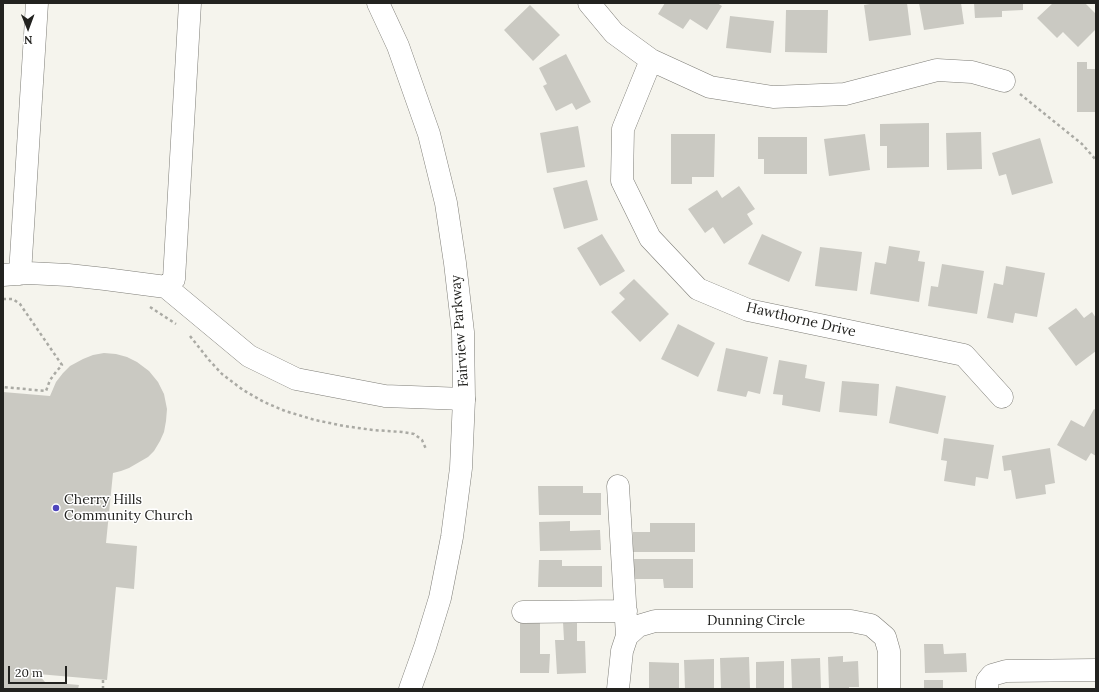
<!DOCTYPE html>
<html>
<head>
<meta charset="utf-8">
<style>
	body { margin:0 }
	#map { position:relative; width:1099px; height:692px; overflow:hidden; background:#f5f4ed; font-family:Lora,serif }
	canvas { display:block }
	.frame { position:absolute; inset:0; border:4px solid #22221f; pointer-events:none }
	.north { position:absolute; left:8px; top:8px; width:40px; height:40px; -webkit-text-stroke:3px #fff; paint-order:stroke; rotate:179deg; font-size:11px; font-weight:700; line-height:16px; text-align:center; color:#22221f }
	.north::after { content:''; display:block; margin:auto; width:14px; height:18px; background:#22221f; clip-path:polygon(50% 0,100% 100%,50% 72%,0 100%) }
	.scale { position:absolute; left:8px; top:666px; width:59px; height:18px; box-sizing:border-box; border:2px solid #22221f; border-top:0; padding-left:5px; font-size:12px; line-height:14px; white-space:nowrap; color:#22221f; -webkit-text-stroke:3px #fff; paint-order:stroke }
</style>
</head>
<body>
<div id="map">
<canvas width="1099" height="692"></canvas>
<div class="frame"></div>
<div class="north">N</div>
<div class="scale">20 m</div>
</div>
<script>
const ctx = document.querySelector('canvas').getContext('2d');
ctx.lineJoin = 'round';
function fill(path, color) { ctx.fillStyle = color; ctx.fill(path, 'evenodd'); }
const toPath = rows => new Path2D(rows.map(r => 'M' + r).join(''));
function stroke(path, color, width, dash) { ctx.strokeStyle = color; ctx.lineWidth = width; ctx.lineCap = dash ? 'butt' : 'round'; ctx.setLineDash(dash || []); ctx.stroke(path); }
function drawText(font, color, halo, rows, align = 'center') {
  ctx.font = font + ' Lora,serif'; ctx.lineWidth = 3; ctx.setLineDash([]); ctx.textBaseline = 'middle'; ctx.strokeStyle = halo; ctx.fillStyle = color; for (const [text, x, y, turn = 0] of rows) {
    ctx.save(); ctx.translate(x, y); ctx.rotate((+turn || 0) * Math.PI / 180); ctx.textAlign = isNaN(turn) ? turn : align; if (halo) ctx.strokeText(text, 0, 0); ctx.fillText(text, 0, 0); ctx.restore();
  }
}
fill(toPath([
	[665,3,717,3,722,6,707,30,690,19,683,29,658,14],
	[876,3,907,3,911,35,869,41,864,5],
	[919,3,961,3,964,24,924,30],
	[974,3,1023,3,1023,10,1002,11,1002,17,975,18],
	[1053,3,1085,3,1096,14,1096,29,1078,47,1063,32,1057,38,1037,18],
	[530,5,560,35,533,61,504,30],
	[786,10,828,10,827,53,785,52],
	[730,16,774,21,771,53,726,48],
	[566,54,591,102,576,110,572,103,556,111,543,86,547,84,539,68],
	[1077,62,1087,62,1087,69,1096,69,1096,112,1077,112],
	[929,123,929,167,887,168,887,146,880,146,880,124],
	[578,126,585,167,547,173,540,133],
	[981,132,982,169,947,170,946,133],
	[671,134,715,134,714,177,692,177,692,184,671,184],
	[865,134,870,170,829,176,824,139],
	[758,137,807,137,807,174,764,174,764,159,758,159],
	[1040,138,1053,183,1012,195,1006,174,999,176,992,153],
	[587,180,598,220,564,229,553,188],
	[739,186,755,209,747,214,753,224,724,244,713,227,705,233,688,209,717,190,722,198],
	[602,234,625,271,600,286,577,248],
	[762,234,802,252,789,282,748,264],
	[889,246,920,251,918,261,925,262,919,302,870,294,875,262,886,264],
	[820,247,862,252,857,291,815,286],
	[942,264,984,271,977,314,928,306,931,286,938,287],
	[1006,266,1045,273,1037,317,1015,313,1013,323,987,318,994,283,1003,285],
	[634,279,669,314,640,342,611,312,625,299,619,293],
	[1076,308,1084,318,1092,312,1096,318,1096,351,1076,366,1048,328],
	[678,324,715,343,698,377,661,359],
	[726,348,768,357,760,394,748,391,746,397,717,391],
	[104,353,116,354,127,357,137,362,149,371,158,382,164,394,167,409,166,421,164,432,160,441,154,451,148,457,129,468,121,471,113,473,106,543,137,546,134,589,116,587,107,680,38,674,45,682,79,685,78,689,3,689,3,392,50,396,56,382,63,373,70,366,83,359,93,355],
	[779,360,807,365,805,378,825,382,820,412,782,405,783,395,773,394],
	[842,381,879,384,877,416,839,412],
	[896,386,946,396,938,434,889,423],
	[1094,409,1096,410,1096,456,1091,453,1086,461,1057,445,1071,420,1084,427],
	[944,438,994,445,988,479,976,477,975,486,944,481,947,461,941,460],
	[1050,448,1055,483,1045,485,1046,494,1016,499,1011,470,1004,471,1002,456],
	[538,486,583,486,583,493,601,493,601,515,539,515],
	[570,521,570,531,600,530,601,550,540,551,539,522],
	[650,523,695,523,695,552,633,552,633,532,650,532],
	[633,559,693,559,693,588,664,588,663,579,633,579],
	[539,560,562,560,562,566,602,566,602,587,538,587],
	[520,621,540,621,540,654,550,654,549,673,520,673],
	[577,621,577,641,585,641,586,673,557,674,555,640,564,640,563,622],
	[924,644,943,644,944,654,966,653,967,672,925,673],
	[843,656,843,662,858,661,859,687,849,687,849,689,829,689,828,657],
	[749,657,750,689,721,689,720,658],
	[820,658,821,689,792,689,791,659],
	[714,659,714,689,685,689,684,660],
	[784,661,784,689,756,689,756,662],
	[649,662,679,663,679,689,649,689],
	[924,680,943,680,943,689,924,689]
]), '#cac9c2');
const minor = toPath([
	[589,3,614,33,651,60,710,87,773,97,845,94,937,70,972,72,1004,81],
	[651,60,623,129,622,181,650,238,698,289,748,310,964,355,1002,397],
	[20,274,37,3],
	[3,275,28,273,68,275,105,279,166,287,249,356,296,379,385,396,464,399],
	[166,287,174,279,190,3],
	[618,486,627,636],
	[523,612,626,611],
	[618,689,622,651,627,636,638,626,655,621,851,621,871,625,885,637,889,651,889,689],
	[987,689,987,681,992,675,1006,671,1096,670]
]);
const major = toPath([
	[378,3,398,46,429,134,446,203,455,263,463,332,464,399,461,468,452,537,440,598,425,647,410,689]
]);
stroke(minor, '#7e7d77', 23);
stroke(major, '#7e7d77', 23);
stroke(toPath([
	[1020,94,1082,144,1096,160],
	[3,299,13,299,20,304,62,365,56,372,50,380,46,391,3,387],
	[150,307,176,324],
	[190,336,209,360,222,374,243,390,264,402,285,411,315,420,344,426,373,430,402,432,414,434,422,440,426,449],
	[103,689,103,680]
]), '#aaaaa4', 2.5, [3, 3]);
stroke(minor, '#fff', 22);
stroke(major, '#fff', 22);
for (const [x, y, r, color] of [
	[56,508,4,"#4e45bc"]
]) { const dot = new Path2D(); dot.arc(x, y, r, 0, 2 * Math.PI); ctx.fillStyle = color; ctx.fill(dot); stroke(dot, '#fff', 1.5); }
drawText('14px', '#22221f', '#fff', [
	["Hawthorne Drive",801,320,13],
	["Fairview Parkway",460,331,-94],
	["Dunning Circle",756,621]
]);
drawText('14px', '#22221f', '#fff', [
	["Cherry Hills",64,500],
	["Community Church",64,516]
], 'left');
</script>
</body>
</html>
